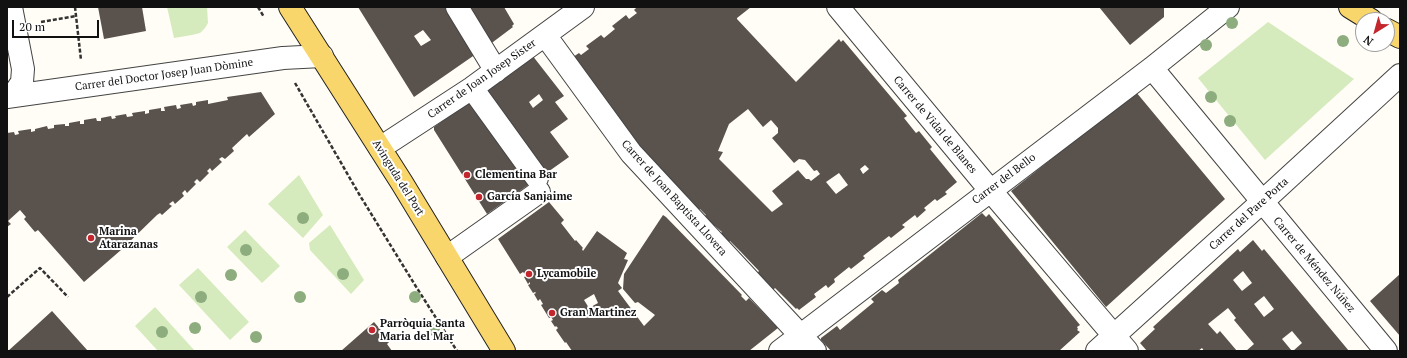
<!DOCTYPE html>
<html>
<head>
<meta charset="utf-8">
<style>
	body { margin:0 }
	#map { position:relative; width:1407px; height:358px; overflow:hidden; background:#fffdf5; font-family:"PT Serif",serif }
	canvas { display:block }
	.frame { position:absolute; inset:0; border:8px solid #111; pointer-events:none }
	.north { position:absolute; left:1355px; top:12px; width:40px; height:40px; box-sizing:border-box; background:#fff; border:1px solid #a0a0a0; border-radius:50%; rotate:217deg; font-size:11px; font-weight:700; line-height:16px; text-align:center; color:#111 }
	.north::after { content:''; display:block; margin:auto; width:14px; height:18px; background:#c4262e; clip-path:polygon(50% 0,100% 100%,50% 72%,0 100%) }
	.scale { position:absolute; left:12px; top:20px; width:87px; height:18px; box-sizing:border-box; border:2px solid #111; border-top:0; padding-left:5px; font-size:12px; line-height:14px; white-space:nowrap; color:#111; -webkit-text-stroke:3px #fff; paint-order:stroke }
</style>
</head>
<body>
<div id="map">
<canvas width="1407" height="358"></canvas>
<div class="frame"></div>
<div class="north">N</div>
<div class="scale">20 m</div>
</div>
<script>
const ctx = document.querySelector('canvas').getContext('2d');
ctx.lineJoin = 'round';
function fill(path, color) { ctx.fillStyle = color; ctx.fill(path, 'evenodd'); }
const toPath = rows => new Path2D(rows.map(r => 'M' + r).join(''));
function stroke(path, color, width, dash) { ctx.strokeStyle = color; ctx.lineWidth = width; ctx.lineCap = dash ? 'butt' : 'round'; ctx.setLineDash(dash || []); ctx.stroke(path); }
function drawText(font, color, halo, rows, align = 'center') {
  ctx.font = font + ' "PT Serif",serif'; ctx.lineWidth = 4; ctx.setLineDash([]); ctx.textBaseline = 'middle'; ctx.strokeStyle = halo; ctx.fillStyle = color; for (const [text, x, y, turn = 0] of rows) {
    ctx.save(); ctx.translate(x, y); ctx.rotate((+turn || 0) * Math.PI / 180); ctx.textAlign = isNaN(turn) ? turn : align; if (halo) ctx.strokeText(text, 0, 0); ctx.fillText(text, 0, 0); ctx.restore();
  }
}
fill(toPath([
	[167,7,207,7,208,23,205,28,200,33,192,35,174,38],
	[1268,22,1354,79,1265,160,1198,78],
	[299,175,323,215,303,238,268,204],
	[330,225,364,280,351,294,310,250,309,243],
	[245,230,280,266,262,283,227,247],
	[198,268,249,322,230,340,179,285],
	[155,307,195,351,158,351,135,326]
]), '#d5ebbd');
fill(toPath([
	[98,7,142,7,146,31,104,39],
	[358,7,446,7,476,54,414,97],
	[423,30,431,40,421,46,414,36],
	[468,7,504,7,514,24,512,26,513,27,489,45],
	[637,7,751,7,737,18,737,19,796,82,839,39,841,42,843,40,907,116,904,118,916,133,919,131,932,147,930,149,957,182,945,192,947,194,937,201,935,199,924,208,926,210,917,218,915,215,902,225,905,227,891,238,889,236,863,256,865,258,851,269,849,267,834,279,835,282,828,288,826,285,814,294,816,297,799,310,797,308,796,309,775,288,773,290,757,273,759,271,740,251,730,241,728,243,720,234,722,232,715,226,714,227,703,217,706,215,700,209,698,211,689,203,691,201,688,197,686,199,681,194,683,192,680,189,678,191,670,179,638,149,573,57,579,53,581,55,589,49,586,46,601,35,604,38,615,29,612,26,626,15,629,19,637,13,634,10],
	[748,109,763,127,771,120,778,128,778,133,772,138,794,163,799,159,805,160,814,171,817,170,820,174,811,181,809,179,806,179,798,170,772,191,783,204,772,212,719,159,723,152,718,151,729,124],
	[865,165,869,169,863,174,860,169],
	[839,173,848,185,836,194,826,182],
	[1099,7,1164,7,1164,17,1130,45],
	[532,55,564,96,555,102,568,119,550,132,569,157,545,174,483,91],
	[539,94,543,100,533,108,529,102],
	[261,92,275,114,249,137,247,134,232,148,234,151,225,159,222,157,219,159,222,162,212,171,210,168,207,171,209,173,200,182,197,179,194,182,196,184,187,193,185,190,182,193,184,196,175,204,173,201,169,204,172,206,162,215,160,213,157,215,121,250,84,282,38,230,35,232,24,219,26,217,20,210,8,221,11,224,7,227,7,133,14,132,15,135,19,134,18,131,31,129,31,132,35,131,35,129,47,126,48,129,54,128,54,125,65,124,65,126,69,126,69,123,80,121,80,124,84,124,84,120,96,118,97,121,101,121,101,118,111,116,112,119,116,118,115,116,126,114,127,117,133,116,132,113,145,111,145,114,149,113,149,110,161,108,161,111,165,111,164,107,176,105,177,109,181,108,180,105,192,103,193,106,196,105,196,102,208,100,208,104,228,100,227,97],
	[1136,92,1225,199,1106,307,1011,191],
	[469,102,531,183,487,214,434,130,434,127],
	[549,202,564,220,561,223,575,241,576,240,583,248,582,249,583,251,597,231,627,253,624,259,628,260,618,283,622,288,618,291,644,326,655,315,638,302,635,303,623,289,624,274,663,215,666,217,742,295,741,296,746,301,749,298,778,328,749,351,572,351,566,342,565,343,556,330,558,328,556,326,555,327,551,321,553,320,551,317,549,318,541,305,543,304,540,299,538,301,534,294,536,293,535,292,533,293,528,285,530,284,530,282,528,284,524,277,526,276,525,274,523,272,520,274,498,239],
	[594,294,598,303,589,308,584,300],
	[982,213,986,217,989,214,1080,325,1077,327,1078,329,1077,330,1080,332,1059,351,831,351,821,340,821,338,837,326,840,330,874,302,871,299,882,290,886,293,899,283,898,280],
	[1253,240,1262,251,1264,249,1349,351,1293,351,1302,343,1292,331,1282,339,1292,351,1246,351,1254,344,1234,320,1236,318,1228,308,1208,324,1217,334,1220,331,1237,351,1204,351,1202,348,1198,351,1147,351,1140,343,1155,329,1153,327,1238,249,1240,252],
	[1243,271,1252,283,1242,291,1233,280],
	[1264,296,1274,309,1264,317,1254,304],
	[1400,274,1400,336,1370,301],
	[52,311,88,351,8,351,28,333],
	[374,322,390,341,387,344,392,351,341,351]
]), '#5a524d');
const minor = toPath([
	[457,7,496,71],
	[838,7,990,190,1127,351],
	[545,35,631,153,815,351],
	[1152,68,1386,351],
	[472,88,537,178],
	[7,97,283,58,322,56],
	[7,97,16,91,22,82,23,69,11,7],
	[380,148,472,88,583,7],
	[447,257,539,192],
	[780,351,1152,68,1228,7],
	[1097,351,1262,202,1400,75]
]);
const major = toPath([
	[290,7,402,183,504,351],
	[1350,7,1371,20],
	[1387,30,1400,37]
]);
stroke(minor, '#444', 24);
stroke(major, '#222', 24);
stroke(toPath([
	[75,7,81,60],
	[258,7,264,17],
	[41,22,76,16],
	[295,83,359,194,415,285,457,351],
	[7,297,40,268,68,297]
]), '#333', 2.5, [4, 2]);
stroke(minor, '#fff', 22);
stroke(major, '#f9d66b', 22);
ctx.fillStyle = '#8dad7f';
for (const [x, y] of [
	[1232,23],
	[1343,41],
	[1206,45],
	[1211,97],
	[1230,121],
	[303,218],
	[246,250],
	[343,274],
	[231,275],
	[201,297],
	[300,297],
	[415,297],
	[195,328],
	[434,330],
	[162,332],
	[256,337]
]) { ctx.beginPath(); ctx.arc(x, y, 6, 0, 2 * Math.PI); ctx.fill(); }
for (const [x, y, r, color] of [
	[467,175,4,"#c4262e"],
	[479,197,4,"#c4262e"],
	[91,238,4,"#c4262e"],
	[529,274,4,"#c4262e"],
	[552,313,4,"#c4262e"],
	[372,330,4,"#c4262e"]
]) { const dot = new Path2D(); dot.arc(x, y, r, 0, 2 * Math.PI); ctx.fillStyle = color; ctx.fill(dot); stroke(dot, '#fff', 1.5); }
drawText('11px', '#111', '#fff', [
	["Carrer del Doctor Josep Juan Dòmine",164,75,-8],
	["Carrer de Joan Josep Sister",482,79,-35],
	["Carrer de Vidal de Blanes",935,125,50],
	["Avinguda del Port",398,178,58],
	["Carrer del Bello",1004,179,-37],
	["Carrer de Joan Baptista Llovera",674,198,48],
	["Carrer del Pare Porta",1249,214,-42],
	["Carrer de Méndez Núñez",1314,265,50]
]);
drawText('bold 11px', '#111', '#fff', [
	["Clementina Bar",475,175],
	["García Sanjaime",487,197],
	["Marina",99,232],
	["Atarazanas",99,245],
	["Lycamobile",537,274],
	["Gran Martinez",560,313],
	["Parròquia Santa",380,324],
	["Maria del Mar",380,337]
], 'left');
</script>
</body>
</html>
